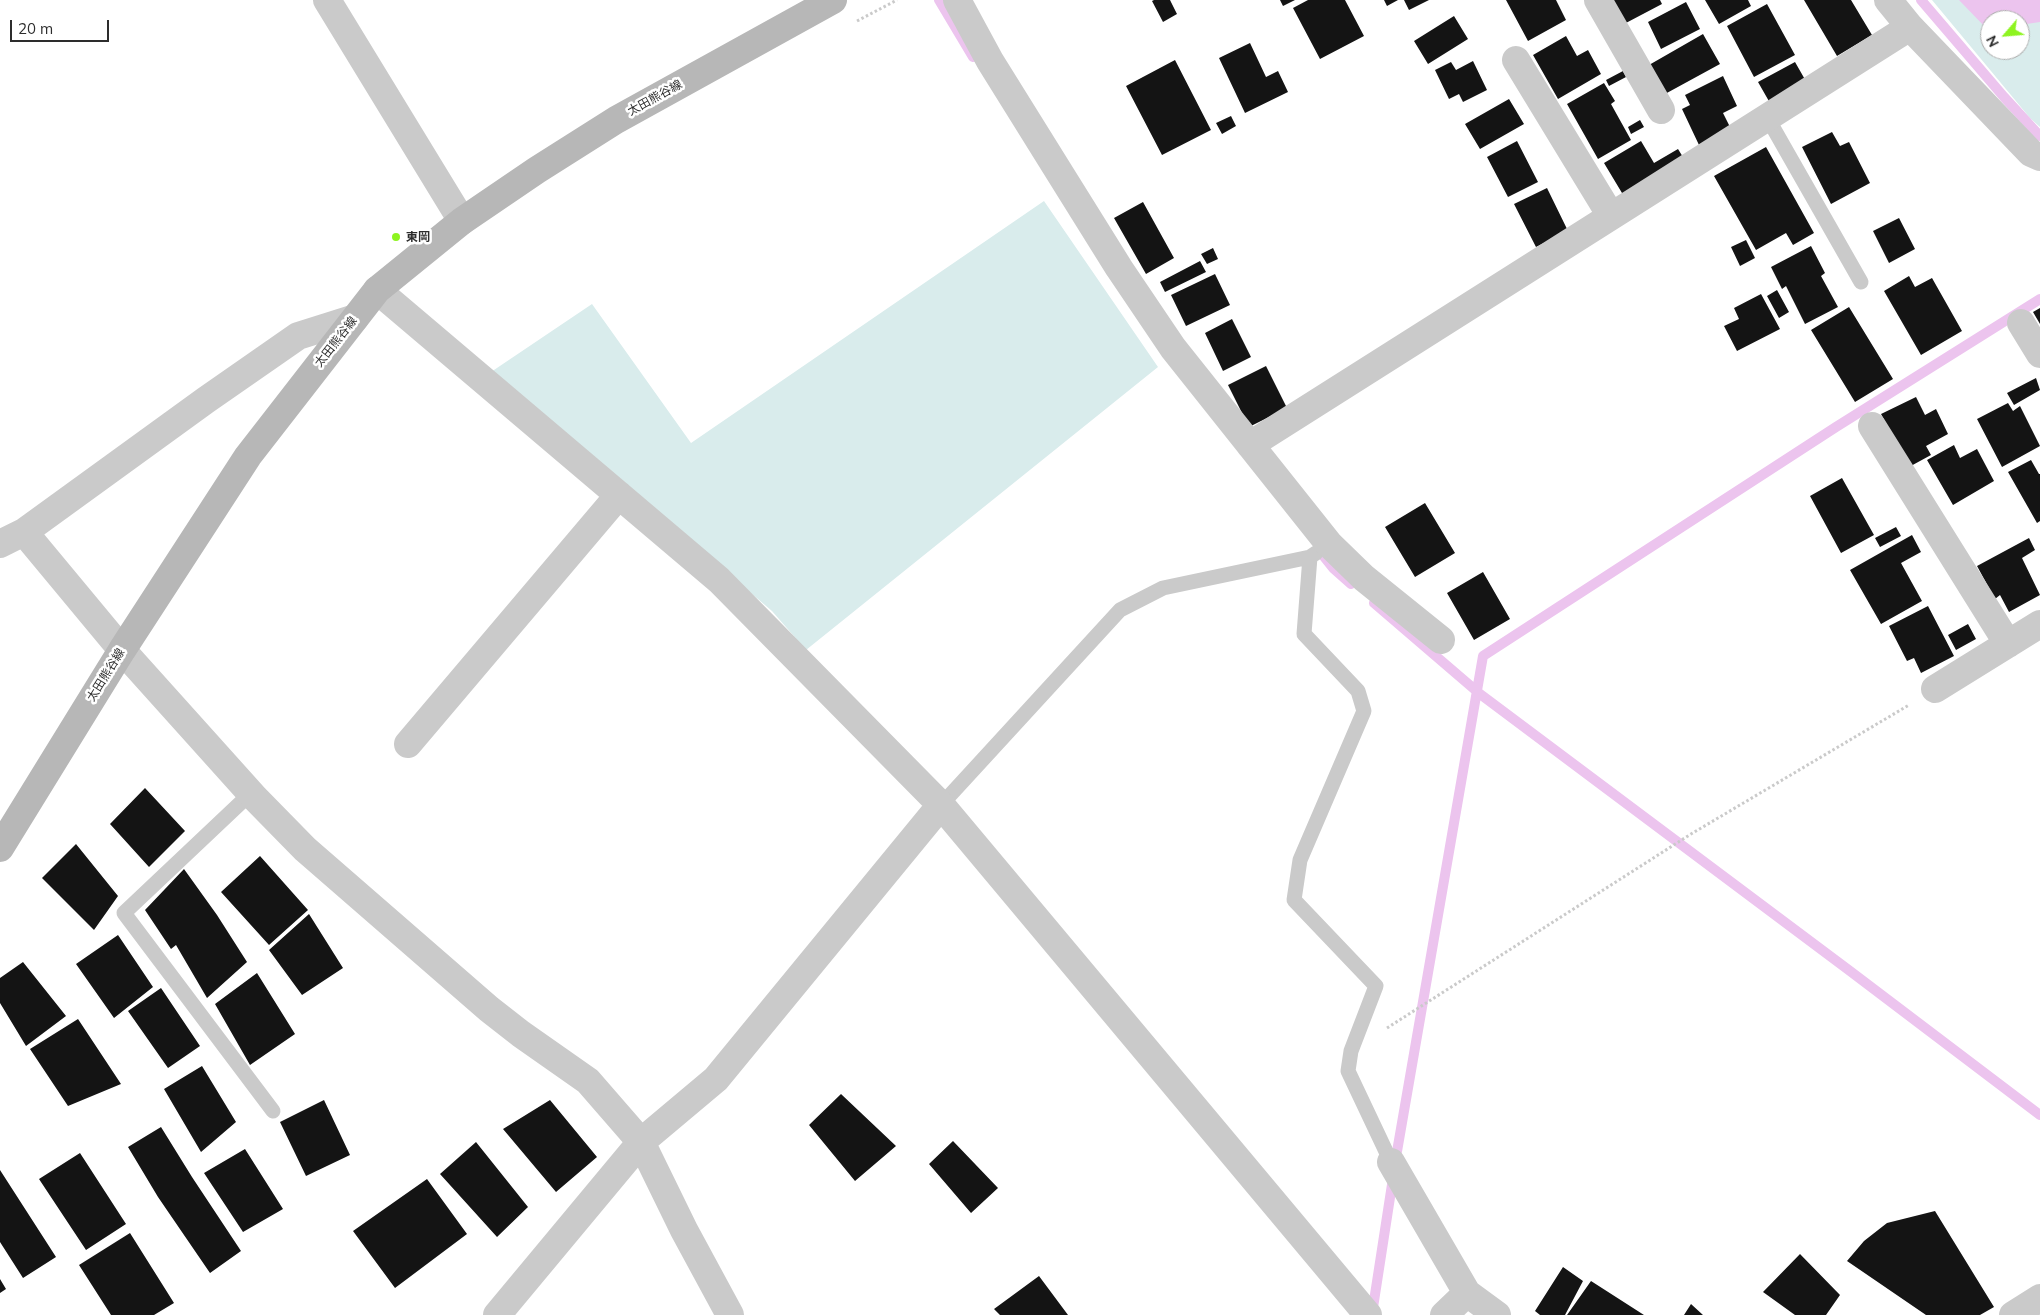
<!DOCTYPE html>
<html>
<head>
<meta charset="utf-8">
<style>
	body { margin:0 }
	#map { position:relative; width:2040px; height:1315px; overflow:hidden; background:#fff; font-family:Mulish,sans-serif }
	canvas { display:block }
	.north { position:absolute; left:1980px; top:10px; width:50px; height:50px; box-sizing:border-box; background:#fff; border:1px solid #ababab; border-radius:50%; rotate:243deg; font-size:14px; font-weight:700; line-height:20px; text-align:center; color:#2d2d2d }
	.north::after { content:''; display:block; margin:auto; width:18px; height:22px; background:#8ef420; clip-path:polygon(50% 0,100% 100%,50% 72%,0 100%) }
	.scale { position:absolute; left:10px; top:20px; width:99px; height:22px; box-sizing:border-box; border:2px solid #2d2d2d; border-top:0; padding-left:6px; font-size:15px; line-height:18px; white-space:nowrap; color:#2d2d2d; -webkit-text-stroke:4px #fff; paint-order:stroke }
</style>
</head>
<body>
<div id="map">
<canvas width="2040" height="1315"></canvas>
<div class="north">N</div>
<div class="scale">20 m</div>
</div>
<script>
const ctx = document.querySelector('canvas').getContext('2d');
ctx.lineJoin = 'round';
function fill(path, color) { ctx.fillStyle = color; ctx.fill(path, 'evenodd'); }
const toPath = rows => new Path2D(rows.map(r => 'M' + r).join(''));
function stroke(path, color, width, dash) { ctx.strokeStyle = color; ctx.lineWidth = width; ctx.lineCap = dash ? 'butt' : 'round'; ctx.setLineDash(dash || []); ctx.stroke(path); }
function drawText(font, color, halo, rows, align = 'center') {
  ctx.font = font + ' Mulish,"Noto Sans JP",sans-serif'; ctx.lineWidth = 5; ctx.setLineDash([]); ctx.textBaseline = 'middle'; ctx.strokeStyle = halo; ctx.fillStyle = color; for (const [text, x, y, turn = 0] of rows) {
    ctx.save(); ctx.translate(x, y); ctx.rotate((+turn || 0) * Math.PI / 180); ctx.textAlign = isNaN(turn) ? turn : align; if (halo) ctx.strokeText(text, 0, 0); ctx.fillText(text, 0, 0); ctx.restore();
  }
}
fill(toPath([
	[1932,0,2040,0,2040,127,2030,118],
	[1990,20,2020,20,2020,50,1990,50],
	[1044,201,1158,367,806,650,772,611,491,372,592,304,691,443]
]), '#d9ecec');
fill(toPath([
	[1959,0,2040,0,2040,22,2020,25,2020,20,1990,20,1990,30,1988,30]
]), '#ecc4ee');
stroke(toPath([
	[939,0,973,57],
	[1921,0,2004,97,2040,136],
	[1321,553,1333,568,1351,584],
	[1374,603,1480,694,1850,971,2040,1115],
	[1395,1163,1483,656,1836,427,2040,299],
	[1372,1314,1393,1178]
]), '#ecc4ee', 10);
fill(toPath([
	[1154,0,1170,0,1177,14,1163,22,1152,1],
	[1280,0,1295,0,1283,6],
	[1308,0,1345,0,1364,36,1320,59,1293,8],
	[1384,0,1398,0,1387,6],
	[1404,0,1429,0,1409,10],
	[1506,0,1556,0,1566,20,1528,41],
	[1611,0,1660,0,1662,4,1624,24],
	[1705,0,1748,0,1751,6,1719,24],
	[1804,0,1851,0,1872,35,1837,56],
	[1686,2,1700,29,1661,49,1648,22],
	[1767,4,1795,55,1754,77,1727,26],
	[1454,16,1468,39,1428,64,1414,41],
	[1703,34,1720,64,1665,94,1649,65],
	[1566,36,1577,56,1588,50,1601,74,1558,99,1533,55],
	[1250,43,1266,77,1278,71,1288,92,1245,113,1219,58],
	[1175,60,1211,130,1162,155,1126,86],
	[1473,61,1487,90,1463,102,1459,94,1449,99,1435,70,1451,62,1456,70],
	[1795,62,1807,83,1770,103,1758,82],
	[1623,71,1626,77,1609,86,1606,80],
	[1723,76,1737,106,1723,113,1731,129,1699,145,1682,109,1690,105,1685,95],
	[1604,83,1615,101,1611,104,1631,140,1598,159,1567,104],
	[1509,99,1524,124,1480,149,1465,124],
	[1231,116,1236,126,1222,134,1216,123],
	[1640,120,1644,127,1631,134,1628,127],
	[1832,132,1840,146,1849,142,1870,183,1831,204,1802,147],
	[1517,141,1538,182,1508,197,1487,157],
	[1641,141,1654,163,1678,149,1686,162,1625,198,1604,163],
	[1766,147,1814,233,1793,245,1786,233,1756,250,1714,176],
	[1547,188,1568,231,1536,247,1514,204],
	[1143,202,1174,258,1146,274,1114,218],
	[1899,218,1915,249,1889,263,1873,231],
	[1746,240,1755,258,1740,266,1731,247],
	[1811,246,1825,273,1821,276,1838,307,1805,324,1786,286,1782,289,1771,267],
	[1213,248,1218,259,1207,264,1201,254],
	[1200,261,1206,272,1165,292,1160,282],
	[1215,274,1230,305,1186,326,1171,295],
	[1909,276,1915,287,1932,278,1962,331,1921,355,1884,291],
	[1777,290,1789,312,1779,318,1767,296],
	[1761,294,1780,329,1737,351,1724,326,1739,319,1734,308],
	[1849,307,1893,379,1855,402,1811,330],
	[2040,308,2040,324,2033,312],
	[1232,319,1251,357,1223,371,1205,333],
	[1266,366,1287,408,1249,427,1228,385],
	[2036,378,2040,390,2014,405,2007,393],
	[1916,397,1925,415,1936,409,1948,434,1926,446,1931,455,1909,467,1881,414],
	[2008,403,2013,411,2020,406,2040,446,2002,467,1977,419],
	[1954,445,1960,458,1977,449,1994,481,1953,505,1927,460],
	[2031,460,2039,474,2040,474,2040,521,2037,523,2008,472],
	[1842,478,1874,535,1841,553,1810,496],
	[1425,503,1455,553,1415,577,1385,527],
	[1896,527,1901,536,1880,547,1875,538],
	[1912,535,1921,552,1901,563,1922,601,1881,624,1850,570],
	[2029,538,2035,550,2022,558,2040,595,2009,612,2000,595,1995,599,1977,566],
	[1483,572,1510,619,1474,640,1447,593],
	[1928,606,1954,656,1921,673,1914,658,1907,661,1889,626],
	[1968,624,1976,639,1956,650,1948,635],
	[145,788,185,831,149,867,110,824],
	[76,844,118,896,94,930,42,878],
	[260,856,308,910,269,945,221,892],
	[184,869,217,915,247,962,207,998,176,945,171,949,145,910],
	[309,914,343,968,302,995,269,950],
	[118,935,153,987,114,1018,76,964],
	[23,962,66,1016,26,1046,0,1003,0,978],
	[257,973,295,1034,250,1065,215,1004],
	[161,988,200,1046,168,1068,128,1011],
	[78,1019,121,1084,68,1106,30,1049],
	[202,1066,236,1122,201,1152,164,1089],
	[841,1094,896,1146,855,1181,809,1125],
	[324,1100,350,1155,306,1176,280,1122],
	[550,1100,597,1157,556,1192,503,1129],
	[161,1127,192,1177,241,1251,210,1273,158,1197,128,1147],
	[953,1141,998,1188,971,1213,929,1164],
	[476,1142,528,1207,497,1237,440,1174],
	[245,1149,283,1209,243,1232,204,1173],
	[80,1153,126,1224,86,1250,39,1179],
	[0,1170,56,1257,23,1278,0,1242],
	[427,1179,467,1234,395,1288,353,1231],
	[1935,1211,1994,1307,1980,1315,1926,1315,1847,1261,1864,1241,1887,1223],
	[130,1233,174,1303,154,1315,111,1315,79,1265],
	[1800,1254,1840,1295,1826,1315,1795,1315,1763,1292],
	[1563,1267,1583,1281,1565,1315,1540,1315,1535,1311],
	[1039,1276,1068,1315,1000,1315,994,1309],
	[0,1279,6,1289,0,1293],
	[1591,1281,1644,1315,1567,1315],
	[1691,1304,1703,1315,1684,1315]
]), '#141414');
stroke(toPath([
	[857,21,897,0],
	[1387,1028,1691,834,1909,705]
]), '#cacaca', 3, [2.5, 2.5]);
stroke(toPath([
	[1767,117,1861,282],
	[1310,557,1304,634,1358,691,1364,711,1300,860,1294,900,1376,986,1351,1051,1348,1071,1391,1162],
	[251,793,124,913,273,1111],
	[941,805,1120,610,1163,588,1310,557,1316,553]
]), '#cacaca', 15);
stroke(toPath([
	[327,0,462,221],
	[957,0,990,61,1056,167,1119,268,1173,348,1329,544,1364,578,1441,640],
	[1598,0,1661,110],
	[1888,0,1910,27,2031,153,2040,157],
	[1516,60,1611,216],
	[377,290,719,580,941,805,1368,1315],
	[2021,323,2040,354],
	[1872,426,2008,644],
	[1250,445,1910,27],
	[24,532,122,650,255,798,305,849,489,1009,521,1034,588,1081,641,1142,684,1230,730,1315],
	[0,544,24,532,206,400,298,336,355,318],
	[1935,689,2040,624],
	[408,744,619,495],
	[1391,1162,1467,1293],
	[497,1315,641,1142,716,1079,941,805],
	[1444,1315,1467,1293,1497,1315],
	[2013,1315,2040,1298]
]), '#cacaca', 28);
stroke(toPath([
	[0,848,122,650,248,456,377,290,462,221,537,170,616,120,833,0]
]), '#b7b7b7', 28);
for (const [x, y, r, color] of [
	[396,237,5,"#8ef420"]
]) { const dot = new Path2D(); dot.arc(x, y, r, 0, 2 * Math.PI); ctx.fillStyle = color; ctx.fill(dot); stroke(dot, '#fff', 2); }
drawText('12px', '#2d2d2d', '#fff', [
	["太田熊谷線",655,98,-29],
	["太田熊谷線",336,342,-52],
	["太田熊谷線",106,675,-58]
]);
drawText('bold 12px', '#2d2d2d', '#fff', [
	["東岡",406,237]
], 'left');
</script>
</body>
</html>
